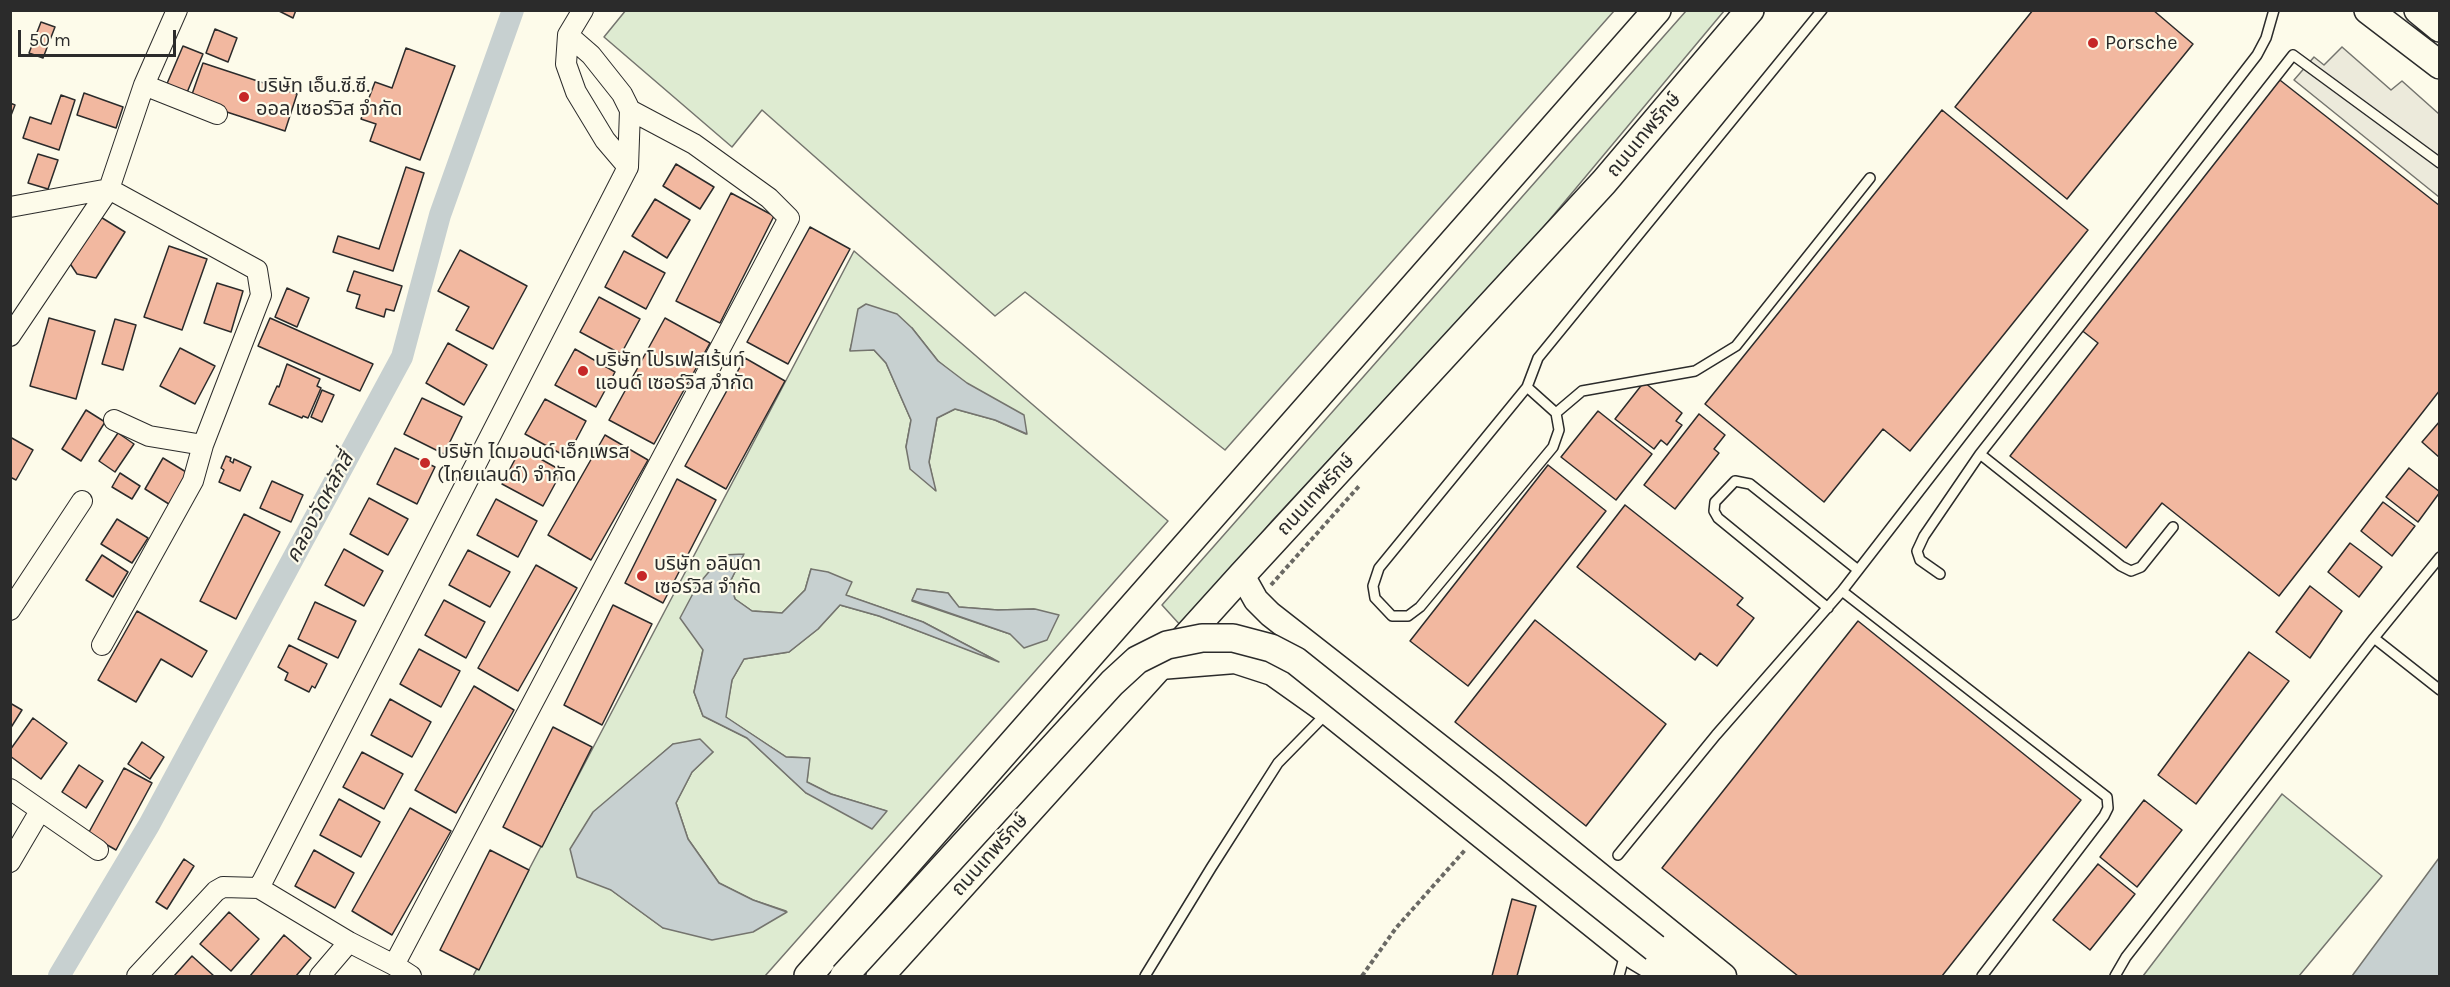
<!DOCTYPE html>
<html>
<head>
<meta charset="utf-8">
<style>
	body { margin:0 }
	#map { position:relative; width:2450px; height:987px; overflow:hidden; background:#fdfbea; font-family:Karla,sans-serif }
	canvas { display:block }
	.frame { position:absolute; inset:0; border:12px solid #2b2b2b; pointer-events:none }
	.scale { position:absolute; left:18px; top:30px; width:158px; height:27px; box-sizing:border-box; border:3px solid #2b2b2b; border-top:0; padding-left:8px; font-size:18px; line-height:21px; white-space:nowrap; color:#2b2b2b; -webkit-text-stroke:4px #fdfbea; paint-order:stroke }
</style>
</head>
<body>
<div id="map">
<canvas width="2450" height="987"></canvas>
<div class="frame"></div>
<div class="scale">50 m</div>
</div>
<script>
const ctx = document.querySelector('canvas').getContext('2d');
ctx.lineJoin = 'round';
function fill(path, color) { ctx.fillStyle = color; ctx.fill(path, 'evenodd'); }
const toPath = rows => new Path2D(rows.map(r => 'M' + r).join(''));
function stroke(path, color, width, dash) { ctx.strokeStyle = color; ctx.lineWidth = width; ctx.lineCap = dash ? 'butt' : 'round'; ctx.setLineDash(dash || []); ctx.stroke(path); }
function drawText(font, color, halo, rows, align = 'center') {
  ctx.font = font + ' Karla,"Noto Sans Thai",sans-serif'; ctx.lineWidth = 4.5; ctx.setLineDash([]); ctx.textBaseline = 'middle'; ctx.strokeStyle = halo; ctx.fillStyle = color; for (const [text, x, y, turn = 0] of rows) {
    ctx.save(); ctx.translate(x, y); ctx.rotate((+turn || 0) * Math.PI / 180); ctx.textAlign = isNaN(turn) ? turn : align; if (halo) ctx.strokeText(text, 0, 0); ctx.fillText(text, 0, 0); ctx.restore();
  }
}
const green = toPath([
	[626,10,1614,10,1614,11,1225,450,1025,292,995,316,762,110,732,147,604,37,626,10],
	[1686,11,1724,11,1526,248,1272,521,1182,627,1162,605,1686,11],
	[854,251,1168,521,765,976,473,976,854,251],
	[912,328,938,361,1026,434,995,420,955,409,937,418,929,462,935,490,906,447,911,420,886,363,874,350,850,350,855,332,912,328],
	[723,555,743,555,730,582,735,599,752,611,782,613,805,590,811,569,845,595,923,622,993,659,879,616,840,605,818,629,789,652,744,659,732,680,725,717,786,757,809,758,807,782,831,794,886,811,806,793,747,738,703,716,694,692,723,555],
	[917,589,948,593,958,607,998,610,1034,609,1010,634,912,601,917,589],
	[673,744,713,752,692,772,676,803,688,839,719,883,753,900,786,911,663,928,611,890,642,771,673,744],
	[2282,794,2382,876,2299,976,2143,976,2282,794]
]);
fill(green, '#deebd1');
stroke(green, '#74746e', 1.5);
const parking = toPath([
	[2342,47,2391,90,2402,81,2439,114,2439,197,2294,80,2314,57,2324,65,2342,47]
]);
fill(parking, '#eceadb');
stroke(parking, '#74746e', 1.5);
const water = toPath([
	[866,304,897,314,912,328,938,361,967,383,1024,415,1027,434,995,420,955,409,937,418,929,462,936,491,910,469,906,447,911,420,886,363,874,350,850,351,858,309,866,304],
	[744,554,730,582,735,599,752,611,782,613,805,590,811,569,828,572,852,582,846,595,923,622,999,662,879,616,840,605,818,629,789,652,744,659,732,680,726,717,786,757,810,758,807,782,831,794,887,811,872,829,806,793,747,738,703,716,694,692,703,650,680,618,697,586,723,555,744,554],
	[917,589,948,593,959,607,998,610,1035,609,1059,615,1047,640,1024,648,1010,634,912,600,917,589],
	[700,739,713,752,692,772,676,803,688,839,719,883,753,900,787,912,753,932,712,940,663,928,611,890,577,877,570,849,593,812,673,744,700,739],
	[2439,858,2439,976,2352,976,2439,858]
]);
fill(water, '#c7d0d0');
stroke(water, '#74746e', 1.5);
stroke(toPath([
	[59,976,149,825,402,357,440,215,513,10]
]), '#c7d0d0', 22);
const building = toPath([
	[277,10,296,10,293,18,277,10],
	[2033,10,2153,10,2193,44,2067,199,1955,107,2033,10],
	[41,22,55,27,43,58,29,53,41,22],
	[215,29,237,38,228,62,206,53,215,29],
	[183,46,203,54,186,95,166,86,183,46],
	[406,48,455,66,420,160,370,141,376,124,361,119,375,82,392,88,406,48],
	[203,63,297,94,285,131,190,100,203,63],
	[2276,77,2440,206,2440,390,2279,596,2162,503,2126,548,2010,456,2098,343,2080,329,2276,77],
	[84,93,123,107,116,128,77,115,84,93],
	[61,95,75,100,59,150,23,138,30,117,51,124,61,95],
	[10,103,15,105,10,118,10,103],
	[1942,110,2088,230,1910,451,1883,429,1824,502,1705,404,1942,110],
	[38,154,58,160,48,189,28,183,38,154],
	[676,164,714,187,700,209,663,186,676,164],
	[406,167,424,173,393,271,333,252,338,236,379,249,406,167],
	[731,193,774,216,720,323,676,301,731,193],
	[655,199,690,220,667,258,632,236,655,199],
	[99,216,125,232,96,278,77,274,69,262,99,216],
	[810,227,850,249,788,364,747,342,810,227],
	[169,246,207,259,182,330,144,317,169,246],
	[460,250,527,286,493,349,456,330,469,307,438,291,460,250],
	[624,251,665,273,646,309,605,287,624,251],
	[354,271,402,286,394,311,386,309,384,317,356,308,360,295,347,291,354,271],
	[217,283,243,291,231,332,204,323,217,283],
	[287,288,309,298,297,327,275,317,287,288],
	[599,297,640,319,621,354,580,332,599,297],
	[49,318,95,331,76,399,30,386,49,318],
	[270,318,373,364,360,391,258,346,270,318],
	[665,318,710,343,654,444,609,420,665,318],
	[115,319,136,325,123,370,102,364,115,319],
	[448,343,487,365,464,405,426,383,448,343],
	[180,348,215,366,195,404,160,386,180,348],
	[575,349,615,372,596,407,555,385,575,349],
	[745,358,785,381,726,489,685,466,745,358],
	[287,364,320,379,317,386,321,388,308,418,303,416,302,418,269,404,277,386,279,387,287,364],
	[1644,382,1682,413,1676,421,1682,425,1667,445,1661,440,1654,449,1615,419,1644,382],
	[322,390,334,395,322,422,311,417,322,390],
	[422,398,462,417,444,454,404,434,422,398],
	[545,399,586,421,567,457,525,434,545,399],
	[86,410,105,422,81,461,62,449,86,410],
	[1598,411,1652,454,1616,500,1561,457,1598,411],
	[1699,414,1725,435,1714,449,1719,453,1675,509,1644,485,1699,414],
	[2440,421,2440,458,2422,442,2440,421],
	[118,433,134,444,115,472,99,461,118,433],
	[605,435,648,460,591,560,548,535,605,435],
	[10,437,33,450,16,480,10,477,10,437],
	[395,448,435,467,417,504,377,484,395,448],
	[521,448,562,471,543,506,502,484,521,448],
	[226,456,231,458,230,461,233,463,234,459,251,467,240,491,219,482,224,470,221,468,226,456],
	[163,458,191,475,172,506,145,489,163,458],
	[1548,465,1606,511,1468,686,1410,641,1548,465],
	[2409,468,2440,492,2418,522,2386,497,2409,468],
	[120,473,140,486,132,499,112,487,120,473],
	[677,479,716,500,663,603,625,583,677,479],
	[272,481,303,495,291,522,260,508,272,481],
	[369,498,408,519,388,555,350,534,369,498],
	[496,499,537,521,518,557,477,535,496,499],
	[2383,502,2415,526,2392,556,2361,531,2383,502],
	[1625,505,1743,598,1737,605,1754,618,1717,666,1700,653,1695,660,1577,567,1625,505],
	[244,514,280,532,236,619,200,601,244,514],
	[117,519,148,538,132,563,101,544,117,519],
	[2350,543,2382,567,2359,597,2328,572,2350,543],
	[344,549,383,571,364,606,325,585,344,549],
	[468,550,510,572,490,607,449,585,468,550],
	[102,555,128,572,113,597,86,580,102,555],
	[536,565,577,588,518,691,478,668,536,565],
	[2310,586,2342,611,2310,658,2276,632,2310,586],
	[444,600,485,622,466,658,425,635,444,600],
	[315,602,356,621,338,658,298,639,315,602],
	[613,605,652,624,602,725,564,705,613,605],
	[137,611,207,651,192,677,161,659,136,702,98,680,137,611],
	[1535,620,1666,724,1586,826,1455,722,1535,620],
	[1858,621,2081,800,1942,976,1798,976,1662,868,1858,621],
	[289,645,327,664,315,688,312,686,309,692,285,680,288,673,278,667,289,645],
	[419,649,460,671,441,707,400,684,419,649],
	[2249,652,2289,681,2196,804,2158,775,2249,652],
	[474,686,514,710,456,813,415,790,474,686],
	[390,699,431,722,412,757,371,735,390,699],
	[10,703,22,710,10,729,10,703],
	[33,718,67,743,41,779,10,756,10,750,33,718],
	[553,727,592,747,542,847,503,827,553,727],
	[142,742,164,757,150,779,128,764,142,742],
	[362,752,403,774,384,809,343,787,362,752],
	[79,765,103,781,86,808,62,792,79,765],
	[124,768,152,783,116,850,88,834,124,768],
	[339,799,380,822,361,857,320,835,339,799],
	[2144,800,2182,830,2137,887,2100,857,2144,800],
	[410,808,451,831,392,935,352,911,410,808],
	[314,850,354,873,335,908,295,886,314,850],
	[490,850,529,870,479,970,440,950,490,850],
	[184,859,194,866,167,909,156,902,184,859],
	[2098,864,2135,894,2090,950,2053,920,2098,864],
	[1512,899,1536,906,1517,976,1492,976,1512,899],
	[229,912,259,939,231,971,200,944,229,912],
	[284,935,311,958,296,976,250,976,284,935],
	[192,956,214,976,174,976,192,956]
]);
fill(building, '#f2b8a0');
stroke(building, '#2b2b2b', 1.5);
const service = toPath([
	[1527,387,1556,413,1559,430,1553,447,1420,607,1408,616,1392,616,1375,598,1373,586,1379,568,1527,387,1538,358,1822,10],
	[1556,413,1582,391,1695,371,1736,346,1870,178],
	[1980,454,2121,566,2131,571,2141,567,2173,527],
	[1940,574,1920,560,1917,551,1924,536,1980,454,2293,55,2440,163],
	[1842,591,2107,797,2108,808,2104,816,1982,976],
	[1828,608,1718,518,1714,511,1715,502,1735,481,1750,484,1858,570],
	[2374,638,2440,557],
	[1618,855,1716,735,1842,591,2257,55,2266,38,2274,10],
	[1145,976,1211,868,1278,763,1326,714],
	[1619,976,1625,954],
	[2115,976,2126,957,2374,638,2440,690]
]);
const minor = toPath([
	[583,10,568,35,566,64,576,92,605,140,628,167],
	[144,85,217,114],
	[10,207,109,189,257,270,261,295,203,445,193,481,102,645],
	[10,336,109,189,144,85,177,10],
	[114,420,149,436,203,445],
	[10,610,82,501],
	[10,789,98,850],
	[10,862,40,811],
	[259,888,628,167,630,110,622,94,591,55,568,35],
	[394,965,789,218,769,198,694,144,630,110],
	[137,976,216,891,223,887,259,888,349,942,394,965,411,976],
	[320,976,349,942]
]);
const tertiary = toPath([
	[1242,575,1256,600,1270,614,1491,787,1724,976],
	[1160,667,1235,661,1272,673,1327,712,1626,952,1666,976]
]);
const secondary = toPath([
	[2368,10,2440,65],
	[2418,10,2440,28],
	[1655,948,1697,976],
	[808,976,1657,10],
	[880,976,1242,575,1604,182,1750,10]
]);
stroke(service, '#2b2b2b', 12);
stroke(minor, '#2b2b2b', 22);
stroke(tertiary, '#2b2b2b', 27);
stroke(secondary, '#2b2b2b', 30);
stroke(toPath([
	[1271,585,1360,485],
	[1362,976,1396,928,1465,850]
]), '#6a6964', 4, [4.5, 3]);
stroke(service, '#fdfbea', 9);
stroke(minor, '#fdfbea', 20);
stroke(tertiary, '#fdfbea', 24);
stroke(secondary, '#fdfbea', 27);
const secondaryBridge = toPath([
	[844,976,1112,683,1137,660,1167,645,1202,638,1233,638,1271,648,1296,661,1655,948]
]);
stroke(secondaryBridge, '#2b2b2b', 30, []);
stroke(secondaryBridge, '#fdfbea', 27);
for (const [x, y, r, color] of [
	[2093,43,6,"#c62828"],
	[244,97,6,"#c62828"],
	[583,371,6,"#c62828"],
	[425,463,6,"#c62828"],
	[642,576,6,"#c62828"]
]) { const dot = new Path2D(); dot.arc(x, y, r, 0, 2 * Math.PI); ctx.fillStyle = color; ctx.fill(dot); stroke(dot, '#fdfbea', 2); }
drawText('20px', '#2b2b2b', '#fdfbea', [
	["Porsche",2105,43],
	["บริษัท เอ็น.ซี.ซี.",256,86],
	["ออล เซอร์วิส จำกัด",256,109],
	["บริษัท โปรเฟสเร้นท์",595,360],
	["แอนด์ เซอร์วิส จำกัด",595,383],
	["บริษัท ไดมอนด์ เอ็กเพรส",437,452],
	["(ไทยแลนด์) จำกัด",437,475],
	["บริษัท อลินดา",654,564],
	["เซอร์วิส จำกัด",654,587]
], 'left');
drawText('20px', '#2b2b2b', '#fdfbea', [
	["ถนนเทพรักษ์",1644,135,-50],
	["ถนนเทพรักษ์",1316,495,-47],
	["ถนนเทพรักษ์",990,855,-48]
]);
drawText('italic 21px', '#2b2b2b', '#fdfbea', [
	["คลองวัดหลักสี่",320,508,-62]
]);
</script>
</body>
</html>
